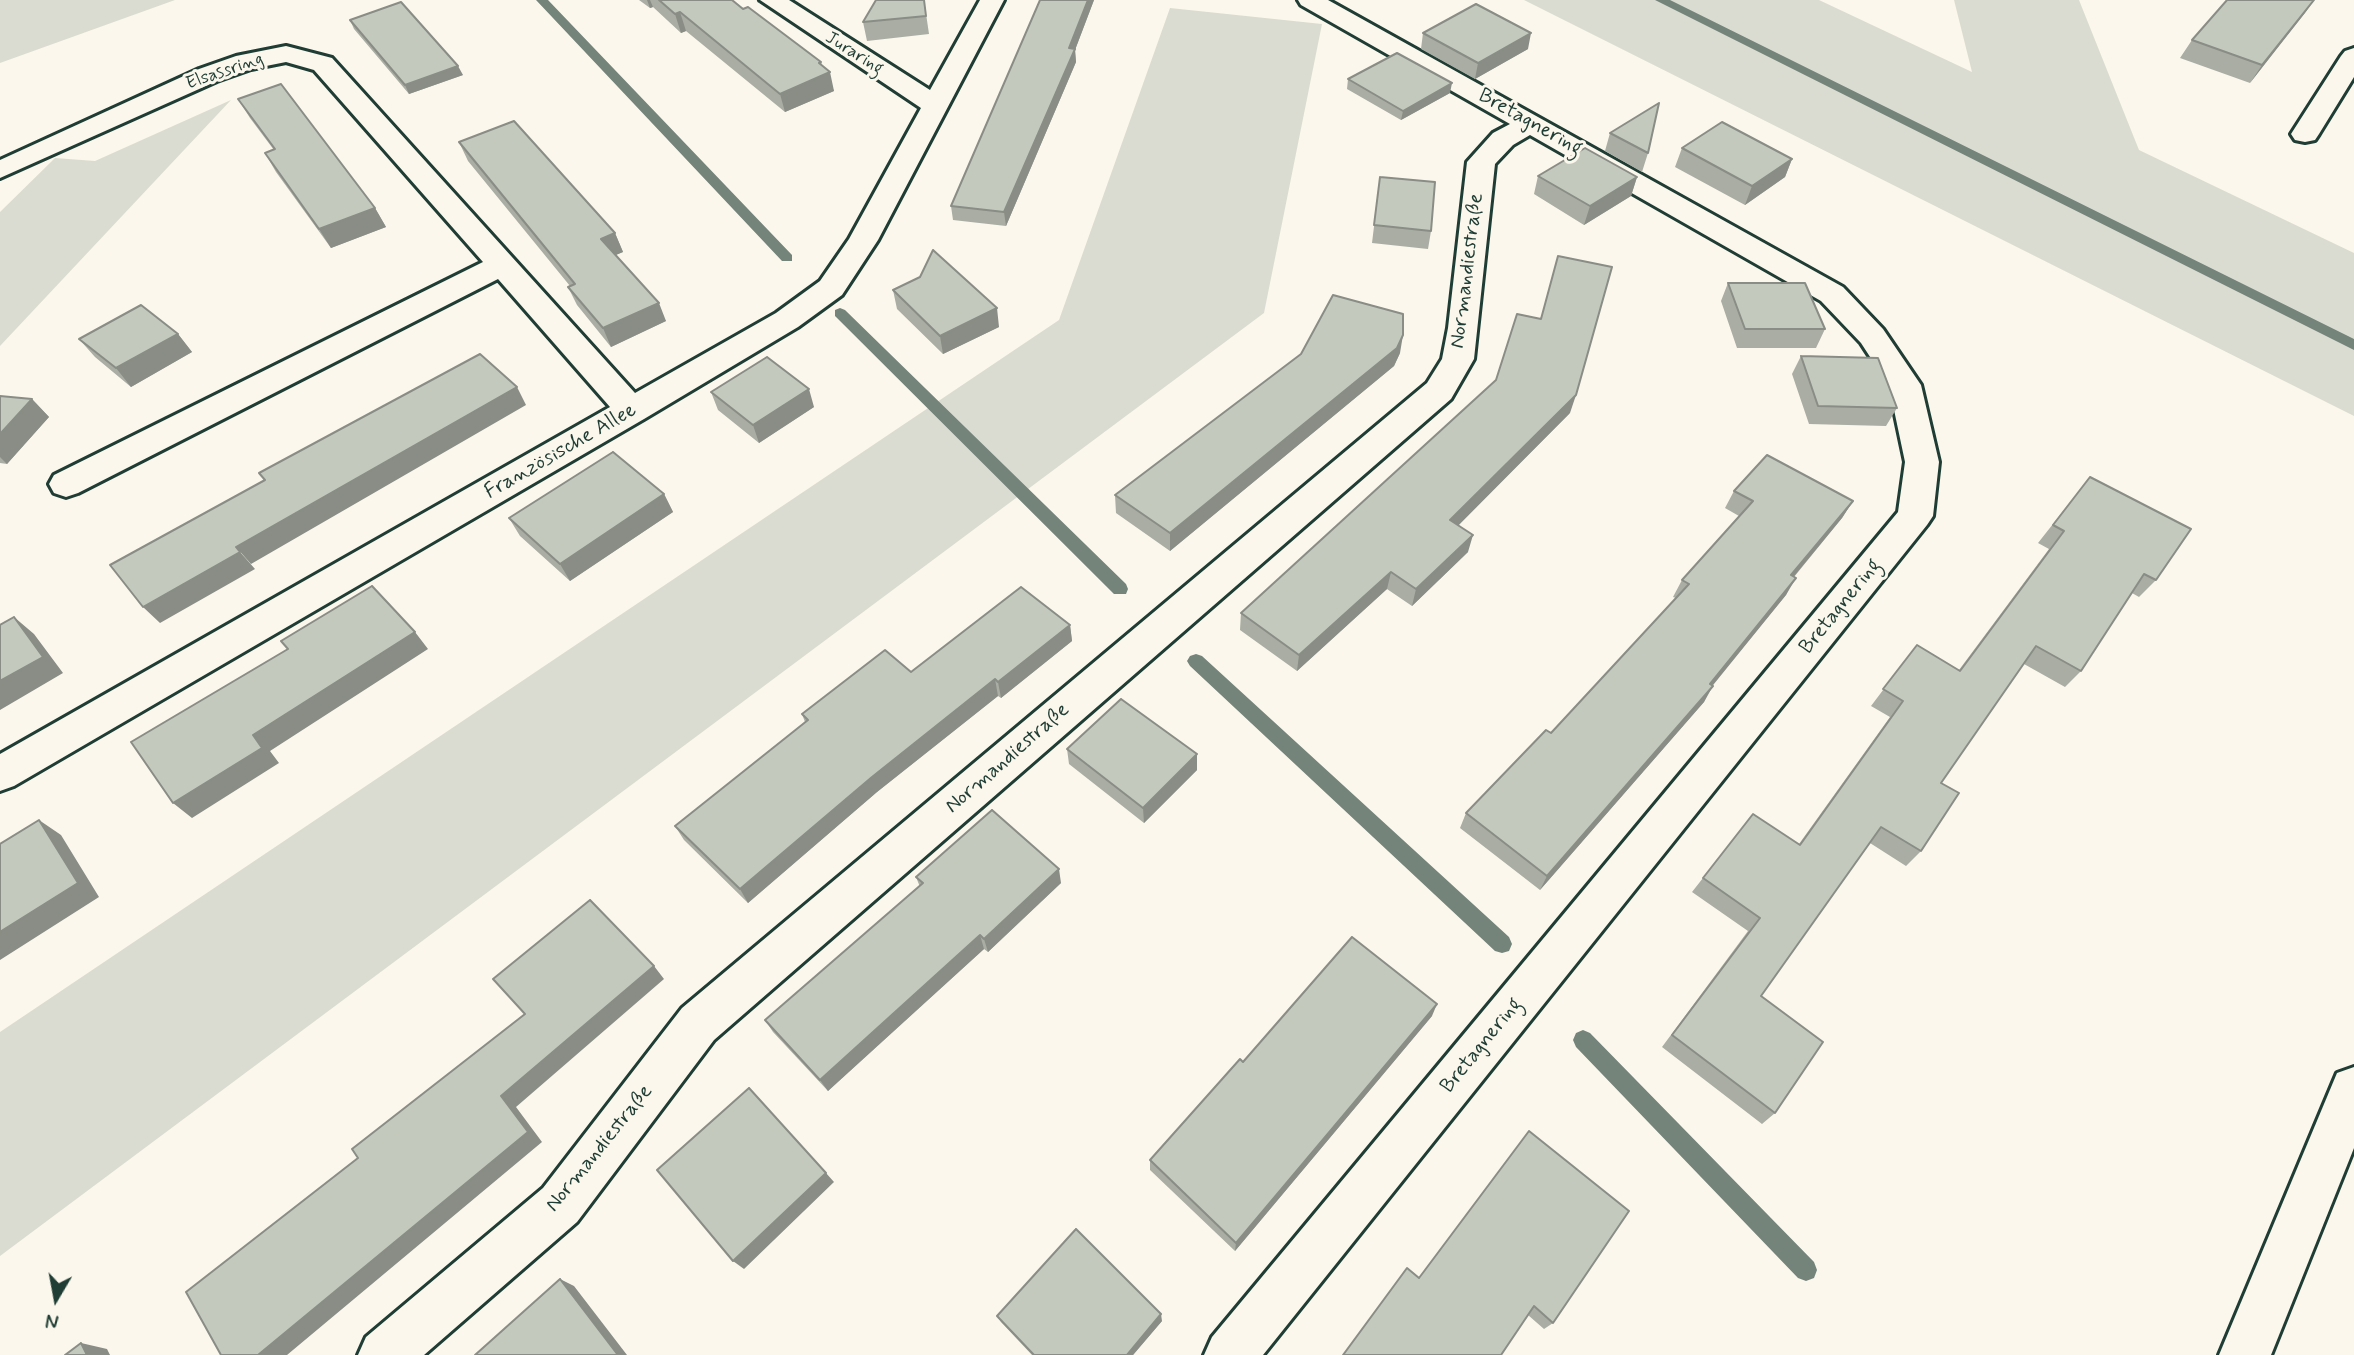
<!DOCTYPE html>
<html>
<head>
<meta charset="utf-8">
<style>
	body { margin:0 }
	#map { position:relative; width:2354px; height:1355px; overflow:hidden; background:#fbf7ec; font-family:Mynerve,sans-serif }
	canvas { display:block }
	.north { position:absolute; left:21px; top:1264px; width:70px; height:70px; -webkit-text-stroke:5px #fbf7ec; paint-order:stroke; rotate:190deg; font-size:19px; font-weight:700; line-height:28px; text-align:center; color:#1f3d34 }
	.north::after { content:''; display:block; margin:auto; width:24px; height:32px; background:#1f3d34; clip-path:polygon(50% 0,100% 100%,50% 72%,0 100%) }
</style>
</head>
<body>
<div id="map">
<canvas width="2354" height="1355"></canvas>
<div class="north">N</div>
</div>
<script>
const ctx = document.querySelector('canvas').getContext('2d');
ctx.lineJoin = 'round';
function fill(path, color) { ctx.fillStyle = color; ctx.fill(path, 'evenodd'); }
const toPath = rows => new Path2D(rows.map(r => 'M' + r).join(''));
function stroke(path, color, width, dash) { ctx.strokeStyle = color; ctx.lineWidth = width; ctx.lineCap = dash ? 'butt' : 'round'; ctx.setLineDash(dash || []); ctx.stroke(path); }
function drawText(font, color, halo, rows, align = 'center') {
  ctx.font = font + ' Mynerve,sans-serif'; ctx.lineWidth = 6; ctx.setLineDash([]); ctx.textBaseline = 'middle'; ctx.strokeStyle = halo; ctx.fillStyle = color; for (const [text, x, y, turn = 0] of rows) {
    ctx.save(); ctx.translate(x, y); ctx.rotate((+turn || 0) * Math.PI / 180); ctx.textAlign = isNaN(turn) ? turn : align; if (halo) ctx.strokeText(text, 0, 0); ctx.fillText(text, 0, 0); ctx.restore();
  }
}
fill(toPath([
	[0,0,175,0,0,63],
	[1524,0,1819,0,1972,72,1954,0,2079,0,2139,150,2354,253,2354,416],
	[1170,8,1322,24,1264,313,0,1256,0,1032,1059,320],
	[231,100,0,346,0,212,55,158,95,161]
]), '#dbdcd1');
fill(toPath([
	[536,0,548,0,792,255,792,261,782,261,536,0],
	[1655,0,1670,0,2354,339,2354,350,1655,0],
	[840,308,845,310,1126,584,1128,589,1126,594,1114,594,835,316,835,310,840,308],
	[1196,654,1202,656,1509,937,1512,944,1509,951,1502,953,1495,951,1190,666,1187,661,1190,656,1196,654],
	[1583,1030,1590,1033,1814,1262,1817,1270,1814,1278,1806,1281,1798,1278,1576,1047,1573,1040,1576,1033,1583,1030]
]), '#74847b');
const street = toPath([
	[760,0,789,0,930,90,980,0,1004,0,878,240,842,295,798,327,644,419,14,786,0,791,0,754,610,407,498,279,78,493,66,497,54,493,49,484,54,475,483,262,314,70,286,62,251,69,217,81,0,178,0,160,199,69,236,56,286,46,332,58,635,393,776,313,820,281,849,239,921,108,760,0],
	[1298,0,1328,0,1843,287,1883,329,1921,385,1939,462,1933,516,1927,525,1263,1355,1204,1355,1212,1337,1898,512,1905,462,1889,386,1861,343,1821,301,1530,135,1513,145,1495,164,1474,359,1451,399,714,1040,577,1222,424,1355,358,1355,366,1337,543,1188,682,1008,1427,383,1442,359,1448,328,1467,162,1493,133,1510,124,1301,5,1298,0],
	[2354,48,2354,77,2319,134,2315,140,2305,142,2295,140,2291,134,2341,56,2345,51,2354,48]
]);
const secondary = toPath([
	[2354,1067,2354,1148,2271,1355,2219,1355,2337,1073,2354,1067]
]);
stroke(street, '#1f3d34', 6);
stroke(secondary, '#1f3d34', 6);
fill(street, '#fbf7ec');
fill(secondary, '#fbf7ec');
fill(toPath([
	[639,0,732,0,822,66,834,91,785,112,686,31,681,33,653,7,650,8],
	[924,0,929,34,867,41,863,22],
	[1040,0,1094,0,1075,50,1076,62,1006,226,953,220,951,206],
	[2314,0,2250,83,2180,58,2192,40],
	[350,20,463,75,409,94,354,29],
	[1423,33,1528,49,1475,79,1421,49],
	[1348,79,1450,93,1401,120,1347,89],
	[238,99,375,208,386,227,331,248,276,172,265,153,274,150,250,118],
	[1610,133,1648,153,1642,172,1605,151],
	[459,142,615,233,623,252,615,255,666,321,611,347,577,305,568,287,570,286,468,161],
	[1682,148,1792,159,1785,177,1745,205,1675,167],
	[1538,176,1637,177,1631,196,1584,225,1534,194],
	[1380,177,1431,231,1428,249,1372,243],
	[1728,283,1825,329,1816,348,1737,348,1721,301],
	[893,290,999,327,943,354,897,309],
	[178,334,192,352,131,387,95,357,79,339],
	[1400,353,1394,366,1170,551,1116,513,1115,495],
	[1801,356,1897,408,1886,426,1809,424,1792,374],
	[711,392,814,407,759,443,718,410],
	[0,396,32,399,49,417,7,464,0,463],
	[1570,413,1458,525,1468,552,1412,606,1387,589,1297,671,1240,630,1241,613],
	[2090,477,2156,580,2139,597,2132,593,2081,671,2065,687,2024,664,1941,783,1921,851,1906,866,1870,843,1761,996,1775,1113,1762,1124,1662,1047,1748,931,1692,892,1703,878,1799,844,1890,717,1871,706,1917,645,1959,670,2049,549,2038,543],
	[1734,491,1853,501,1842,518,1794,577,1786,595,1712,685,1704,702,1540,890,1460,828,1466,813,1551,733,1676,598,1673,597,1682,580,1739,516,1725,508],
	[664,494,673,512,570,581,520,536,509,518],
	[1070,625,1072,641,1001,698,998,696,877,792,748,903,684,840,675,826,805,722,802,714,911,672],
	[1067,749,1197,754,1197,770,1144,823,1069,764],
	[916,877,1061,883,988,952,984,949,828,1091,773,1032,765,1020,920,887],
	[1432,1016,1235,1251,1150,1170,1150,1160,1243,1062],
	[1529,1131,1553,1323,1544,1329,1528,1315,1419,1278],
	[997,1316,1162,1321,1133,1355,1032,1355,1001,1322]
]), '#a9ada3');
fill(toPath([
	[647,0,650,0,653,7,650,8],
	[1088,0,1094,0,1075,50,1076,62,1006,226,1004,212],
	[2314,0,2305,13,2250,83,2262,65],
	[680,12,686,31,681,33,675,14],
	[1531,33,1528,49,1475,79,1478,63],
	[821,62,824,75,830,72,834,91,785,112,780,94],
	[458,66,463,75,409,94,405,85],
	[1452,83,1450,93,1401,120,1403,111],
	[1792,159,1785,177,1745,205,1752,186],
	[1637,177,1631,196,1584,225,1590,206],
	[375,208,386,227,331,248,319,229],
	[615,233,623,252,609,258,601,239],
	[659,303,666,321,611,347,603,328],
	[997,308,999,327,943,354,940,336],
	[178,334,192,352,131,387,116,368],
	[1403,335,1400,353,1394,366,1170,551,1170,533],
	[517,387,526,405,251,564,236,547],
	[809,389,814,407,759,443,753,425],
	[1576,395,1570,413,1446,538,1450,520],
	[32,399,49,417,7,464,0,457,0,434],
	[664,494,673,512,570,581,560,564],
	[1853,501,1842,518,1781,592,1791,575],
	[1473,535,1468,552,1412,606,1416,589],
	[240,552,255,569,160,623,143,607],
	[1391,572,1387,589,1297,671,1299,655],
	[1796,578,1786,595,1701,700,1710,684],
	[14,617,34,634,63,673,0,710,0,681],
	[1070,625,1072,641,1001,698,998,682],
	[415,632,428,649,270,751,279,763,192,818,173,803,253,735],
	[995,679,998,696,877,792,748,903,740,889,872,777],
	[1713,686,1704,702,1540,890,1547,876],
	[1197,754,1197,770,1144,823,1143,808],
	[39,820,61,835,99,897,0,960,0,932],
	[1059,869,1061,883,988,952,984,939],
	[980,935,984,949,828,1091,820,1080],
	[654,966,664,979,516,1107,542,1142,287,1355,258,1355,501,1096],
	[1437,1004,1432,1016,1235,1251,1236,1243],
	[826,1173,834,1182,744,1269,733,1261],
	[560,1279,574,1286,627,1355,618,1355],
	[1161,1314,1162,1321,1133,1355,1127,1355],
	[81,1343,107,1349,110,1355,87,1355]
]), '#898d85');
const building = toPath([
	[659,0,732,0,743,9,748,7,821,62,819,63,830,72,780,94,680,12,675,14,659,0],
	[876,0,924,0,926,16,863,22,876,0],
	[1040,0,1088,0,1069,48,1075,49,1004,212,951,206,1040,0],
	[2227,0,2314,0,2262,65,2192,40,2227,0],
	[401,2,458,66,405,85,350,20,401,2],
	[1476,4,1531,33,1478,63,1423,33,1476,4],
	[1397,53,1452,83,1403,111,1348,79,1397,53],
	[281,84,375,208,319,229,265,153,275,149,238,99,281,84],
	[1659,103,1648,153,1610,133,1659,103],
	[514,121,615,233,601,239,659,303,603,328,568,287,575,284,459,142,514,121],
	[1722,122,1792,159,1752,186,1682,148,1722,122],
	[1585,148,1637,177,1590,206,1538,176,1585,148],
	[1380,177,1435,182,1431,231,1374,225,1380,177],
	[933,250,997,308,940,336,893,290,920,277,933,250],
	[1558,256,1612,267,1576,395,1450,520,1473,535,1416,589,1391,572,1299,655,1241,613,1496,380,1517,314,1541,319,1558,256],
	[1728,283,1805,283,1825,329,1745,329,1728,283],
	[1333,295,1403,314,1403,335,1397,348,1170,533,1115,495,1301,354,1333,295],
	[141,305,178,334,116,368,79,339,141,305],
	[480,354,517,387,236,547,240,552,143,607,110,565,265,480,259,473,480,354],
	[1801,356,1878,358,1897,408,1818,406,1801,356],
	[767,357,809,389,753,425,711,392,767,357],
	[0,396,32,399,0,434,0,396],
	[613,452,664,494,560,564,509,518,613,452],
	[1767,455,1853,501,1791,575,1796,578,1710,684,1713,686,1547,876,1466,813,1546,730,1551,733,1689,584,1682,580,1753,501,1734,491,1767,455],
	[2090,477,2191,529,2156,580,2144,574,2081,671,2036,646,1941,783,1959,793,1921,851,1881,827,1761,996,1823,1042,1775,1113,1672,1035,1760,918,1703,878,1753,814,1800,845,1903,701,1883,689,1917,645,1960,671,2064,531,2053,525,2090,477],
	[372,586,415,632,253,735,262,748,173,803,131,742,288,649,281,641,372,586],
	[1021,587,1070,625,998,682,995,679,872,777,740,889,675,826,808,720,802,714,885,650,911,672,1021,587],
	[14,617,43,657,0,681,0,625,14,617],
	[1121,699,1197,754,1143,808,1067,749,1121,699],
	[992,810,1059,869,984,939,980,935,820,1080,765,1020,923,883,916,877,992,810],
	[39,820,78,883,0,932,0,844,39,820],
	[590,900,654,966,501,1096,528,1132,258,1355,221,1355,186,1292,358,1158,352,1149,525,1014,493,979,590,900],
	[1352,937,1437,1004,1236,1243,1150,1160,1240,1059,1243,1062,1352,937],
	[749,1088,826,1173,733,1261,657,1170,749,1088],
	[1529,1131,1629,1211,1553,1323,1534,1306,1501,1355,1343,1355,1407,1268,1419,1278,1529,1131],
	[1076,1229,1161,1314,1127,1355,1034,1355,997,1316,1076,1229],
	[560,1279,618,1355,475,1355,560,1279],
	[81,1343,87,1355,65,1355,81,1343]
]);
fill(building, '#c4c9be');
stroke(building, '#898d85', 2);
drawText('18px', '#1f3d34', '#fbf7ec', [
	["Juraring",854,54,32],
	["Elsassring",225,72,-19]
]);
drawText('21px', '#1f3d34', '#fbf7ec', [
	["Bretagnering",1530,123,29],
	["Normandiestraße",1468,271,-83],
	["Französische Allee",561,452,-30],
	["Bretagnering",1841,607,-51],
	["Normandiestraße",1008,759,-41],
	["Bretagnering",1482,1046,-51],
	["Normandiestraße",600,1149,-51]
]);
</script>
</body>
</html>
